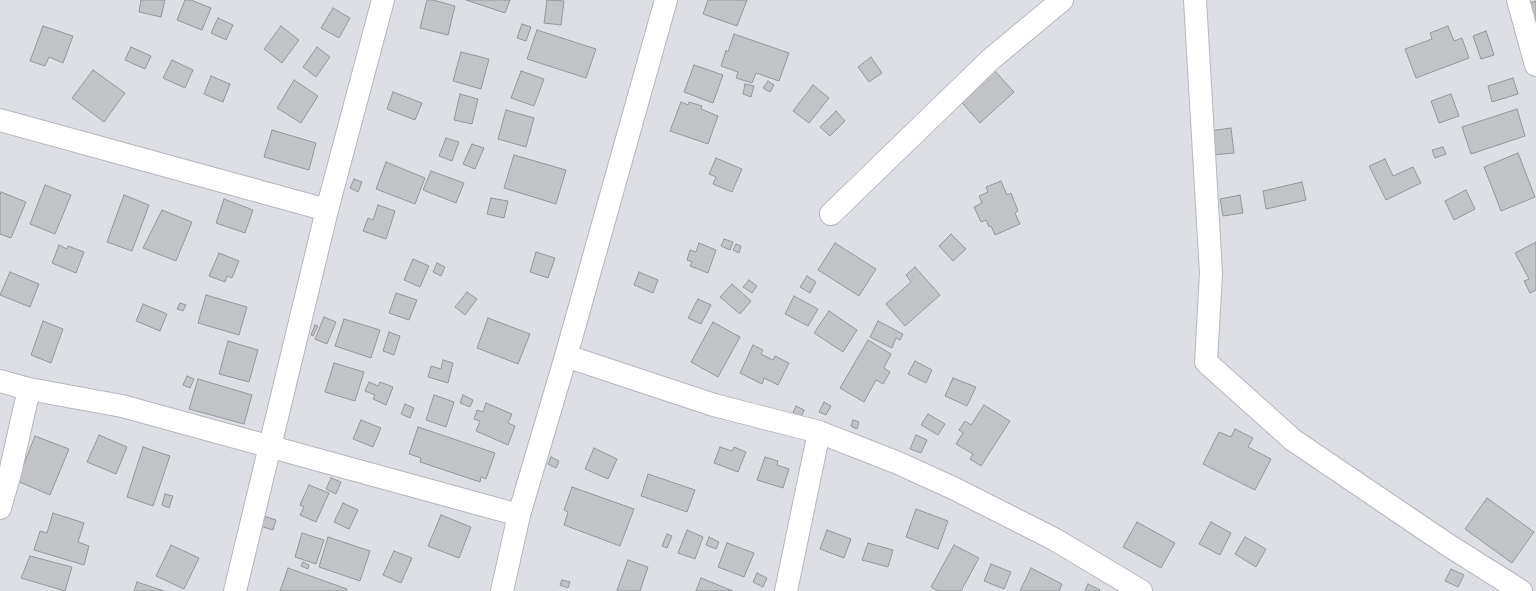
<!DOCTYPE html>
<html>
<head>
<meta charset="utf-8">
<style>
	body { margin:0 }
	canvas { display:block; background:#dddfe4 }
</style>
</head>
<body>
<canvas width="1536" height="591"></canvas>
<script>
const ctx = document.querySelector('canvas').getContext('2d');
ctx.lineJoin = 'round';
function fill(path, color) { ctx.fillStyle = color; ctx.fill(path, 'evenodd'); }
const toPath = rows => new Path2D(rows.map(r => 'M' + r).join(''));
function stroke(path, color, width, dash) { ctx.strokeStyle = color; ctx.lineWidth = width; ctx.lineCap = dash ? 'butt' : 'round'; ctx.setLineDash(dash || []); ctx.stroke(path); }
const building = toPath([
	[141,0,165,0,161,17,139,12,141,0],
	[185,0,191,0,211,8,202,30,177,20,185,0],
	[427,0,433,0,455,6,448,35,420,28,427,0],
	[466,0,510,0,505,13,466,0],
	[547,0,564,1,561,25,544,23,547,0],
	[708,0,747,0,737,26,703,14,708,0],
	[1536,1,1536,25,1528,4,1536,1],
	[333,8,350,18,339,38,321,28,333,8],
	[218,18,233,25,226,40,211,33,218,18],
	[522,24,531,27,526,41,517,38,522,24],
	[43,26,73,36,63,63,49,57,45,66,30,61,43,26],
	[281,26,299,40,282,63,264,49,281,26],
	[1448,26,1454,41,1462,38,1469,58,1416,78,1405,49,1432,39,1430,33,1448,26],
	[537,30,596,49,586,78,527,59,537,30],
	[1486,31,1494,55,1481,59,1473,36,1486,31],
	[734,34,789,53,779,81,756,73,752,83,736,78,738,72,721,66,726,50,728,52,734,34],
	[131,47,151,56,145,69,125,60,131,47],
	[317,47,330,57,316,77,303,67,317,47],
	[461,52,489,59,481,89,453,81,461,52],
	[871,57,882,73,869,82,858,67,871,57],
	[172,60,193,70,185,88,163,78,172,60],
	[694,65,723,75,713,103,684,92,694,65],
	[93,70,125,93,104,122,72,98,93,70],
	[994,70,1014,92,980,123,956,96,994,70],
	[521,71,544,79,534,106,511,98,521,71],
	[211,76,230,84,223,102,204,94,211,76],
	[1513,78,1518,94,1492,102,1488,86,1513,78],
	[294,80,318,96,301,123,277,108,294,80],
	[768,81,774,85,770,92,763,88,768,81],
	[745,84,754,86,751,97,743,94,745,84],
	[813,85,829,98,809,123,793,111,813,85],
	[393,92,422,103,415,120,387,109,393,92],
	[460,94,478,99,472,124,454,120,460,94],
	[1451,94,1459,116,1439,123,1431,101,1451,94],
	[681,102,688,105,689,102,702,106,701,109,718,116,708,144,670,131,681,102],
	[1517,109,1525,136,1471,154,1462,127,1517,109],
	[506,110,534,118,526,147,498,139,506,110],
	[836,111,845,121,830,136,820,127,836,111],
	[1231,128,1234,153,1212,155,1209,131,1231,128],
	[272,130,316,143,309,170,264,157,272,130],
	[446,138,459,142,452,161,439,156,446,138],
	[472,144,484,148,475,169,463,164,472,144],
	[1443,147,1446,154,1435,158,1432,150,1443,147],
	[1518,153,1535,197,1501,211,1484,167,1518,153],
	[514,155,566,170,556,204,504,188,514,155],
	[716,158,742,169,732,192,713,184,716,177,709,174,716,158],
	[1385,159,1393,176,1413,167,1421,183,1386,200,1369,166,1385,159],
	[386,162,425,178,415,204,376,189,386,162],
	[431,171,464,183,456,203,423,190,431,171],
	[354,179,362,182,358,192,350,188,354,179],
	[1001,181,1007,195,1011,193,1018,211,1015,213,1020,224,995,235,991,226,989,227,986,220,981,222,974,207,982,203,979,196,988,192,986,187,1001,181],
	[1302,182,1306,200,1266,209,1263,191,1302,182],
	[45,185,71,195,55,234,30,224,45,185],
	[1466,190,1475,209,1454,220,1445,201,1466,190],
	[1,192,26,202,11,238,0,234,0,195,1,192],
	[124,195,149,205,132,251,107,242,124,195],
	[1240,195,1243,213,1223,216,1220,199,1240,195],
	[491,198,508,201,504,218,487,214,491,198],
	[224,199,253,210,245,233,216,223,224,199],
	[378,205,395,211,386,239,363,231,368,218,373,220,378,205],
	[162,210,192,222,176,261,143,248,162,210],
	[951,234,966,249,953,261,939,246,951,234],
	[724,239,733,242,730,250,721,246,724,239],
	[1536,242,1536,290,1530,293,1524,281,1529,279,1515,253,1536,242],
	[699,243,716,250,708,273,690,266,692,262,687,260,690,250,696,252,699,243],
	[835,243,876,269,859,296,818,270,835,243],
	[736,244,741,246,739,253,733,250,736,244],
	[59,245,67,249,68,246,84,252,76,273,52,263,59,245],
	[536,252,555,258,548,278,530,272,536,252],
	[219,253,239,261,232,278,227,276,225,282,209,276,219,253],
	[413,259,429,266,420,287,404,280,413,259],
	[437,263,445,267,441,276,433,272,437,263],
	[915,267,940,295,905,326,886,304,911,282,906,275,915,267],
	[10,272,39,284,30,307,0,295,10,272],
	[639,272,658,280,653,293,634,285,639,272],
	[807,276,816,282,810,293,800,287,807,276],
	[749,280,757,286,752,293,743,287,749,280],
	[732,284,751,301,740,314,720,297,732,284],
	[467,292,477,299,465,315,455,307,467,292],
	[396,293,417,300,409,320,389,313,396,293],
	[206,295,247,307,239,335,198,323,206,295],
	[794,296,818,309,808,326,785,314,794,296],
	[698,299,711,305,701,324,688,318,698,299],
	[180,303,186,305,183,311,177,309,180,303],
	[143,304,167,314,160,331,136,321,143,304],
	[829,311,857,330,843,352,814,333,829,311],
	[324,317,336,322,327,344,315,339,324,317],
	[488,318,530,334,518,364,477,348,488,318],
	[344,319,380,330,371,358,335,346,344,319],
	[43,321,63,329,51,363,31,355,43,321],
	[878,321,903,334,900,340,896,338,892,348,870,337,878,321],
	[713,322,740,337,718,377,691,362,713,322],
	[315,325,318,326,313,336,311,335,315,325],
	[389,332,400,336,394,355,383,351,389,332],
	[868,340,891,354,884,368,890,372,883,384,876,380,864,402,840,388,868,340],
	[228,341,258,350,249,382,219,374,228,341],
	[753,345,763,350,761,354,773,360,775,356,789,363,778,385,764,378,762,384,740,373,753,345],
	[443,360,453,363,448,383,428,377,431,366,441,369,443,360],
	[915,361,932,370,926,383,908,374,915,361],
	[334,363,364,372,355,401,325,392,334,363],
	[187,376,194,379,190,388,183,385,187,376],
	[953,378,976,387,967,406,945,396,953,378],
	[198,379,252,395,244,424,189,409,198,379],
	[369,382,378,386,380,382,393,387,386,405,373,399,375,395,365,391,369,382],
	[434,395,454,402,446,427,426,420,434,395],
	[463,395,473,400,470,407,460,403,463,395],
	[824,402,831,406,826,415,819,412,824,402],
	[486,403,512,414,508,423,515,426,508,445,476,431,480,421,474,419,477,410,483,412,486,403],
	[405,404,414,408,410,418,401,414,405,404],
	[984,405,1010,421,981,466,970,459,973,454,956,444,963,433,959,430,965,421,971,425,984,405],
	[796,406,804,410,800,420,791,417,796,406],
	[928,414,945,424,938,435,921,425,928,414],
	[361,420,381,428,373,447,353,439,361,420],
	[853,420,859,422,857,429,851,426,853,420],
	[418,427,495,453,486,479,481,477,480,482,420,462,421,458,409,454,418,427],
	[1235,429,1253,438,1248,447,1271,459,1255,490,1203,464,1219,432,1231,437,1235,429],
	[99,435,127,447,116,474,87,462,99,435],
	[916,435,927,440,921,453,910,449,916,435],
	[35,436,69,449,50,495,17,481,35,436],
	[143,447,170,456,153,506,127,497,143,447],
	[720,447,732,451,734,447,746,452,738,472,714,463,720,447],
	[594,448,617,459,608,479,585,469,594,448],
	[551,457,559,461,556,468,548,464,551,457],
	[765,457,778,461,777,465,789,469,783,488,757,480,765,457],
	[648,474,695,490,687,512,641,496,648,474],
	[331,478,341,482,336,494,326,489,331,478],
	[309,485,329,493,316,522,300,515,304,507,300,505,309,485],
	[572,487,634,509,620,546,564,525,568,512,564,510,572,487],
	[165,494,173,496,169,508,162,505,165,494],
	[1487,498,1534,532,1512,563,1465,529,1487,498],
	[343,503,358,510,349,529,334,522,343,503],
	[916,509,948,521,938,549,906,537,916,509],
	[53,513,84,523,78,542,89,546,84,565,34,550,40,531,47,533,53,513],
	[441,515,471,527,459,558,428,546,441,515],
	[264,516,276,520,273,530,260,526,264,516],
	[1137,522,1175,543,1161,568,1123,547,1137,522],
	[1211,522,1231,533,1220,555,1199,544,1211,522],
	[687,530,703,537,695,559,678,553,687,530],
	[827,530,851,539,844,558,820,549,827,530],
	[302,533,324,540,316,564,295,557,302,533],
	[667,534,672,536,667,548,662,546,667,534],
	[328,537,370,551,360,581,319,567,328,537],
	[709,537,719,542,716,549,706,545,709,537],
	[1245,537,1266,549,1256,567,1235,554,1245,537],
	[727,543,754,553,744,577,718,567,727,543],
	[868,543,893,550,888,567,862,560,868,543],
	[171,545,199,558,184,589,156,576,171,545],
	[954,545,979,558,961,591,938,591,931,587,954,545],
	[394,551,412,558,401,583,383,575,394,551],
	[30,556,72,567,65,591,21,578,30,556],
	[628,560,648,567,640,591,620,591,617,590,628,560],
	[303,562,309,565,308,569,301,566,303,562],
	[991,564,1011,572,1004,589,984,581,991,564],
	[288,568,347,589,346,591,280,591,288,568],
	[1031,568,1062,584,1059,591,1020,591,1031,568],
	[1451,569,1464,575,1458,587,1445,581,1451,569],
	[757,573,767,578,763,587,753,582,757,573],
	[701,578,733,591,696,591,701,578],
	[562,580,570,582,568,588,560,585,562,580],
	[137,582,164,591,134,591,137,582],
	[1088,584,1100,590,1099,591,1085,591,1088,584]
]);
fill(building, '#c1c3c7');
stroke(building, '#95979b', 1);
const minor = toPath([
	[1195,0,1211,273,1206,362,1293,440,1448,545,1521,591],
	[1518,0,1536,65],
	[0,120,327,210],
	[831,214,991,59,1062,0],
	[566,356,714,405,819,432,898,463,953,488,1054,539,1141,591],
	[0,381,29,389,122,406,519,515],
	[0,508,10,473,29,389],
	[235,591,327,210,383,0],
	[502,591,519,515,566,356,666,0],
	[786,591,819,432]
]);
stroke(minor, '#b5b7bc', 24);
stroke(minor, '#fff', 22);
</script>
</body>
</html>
